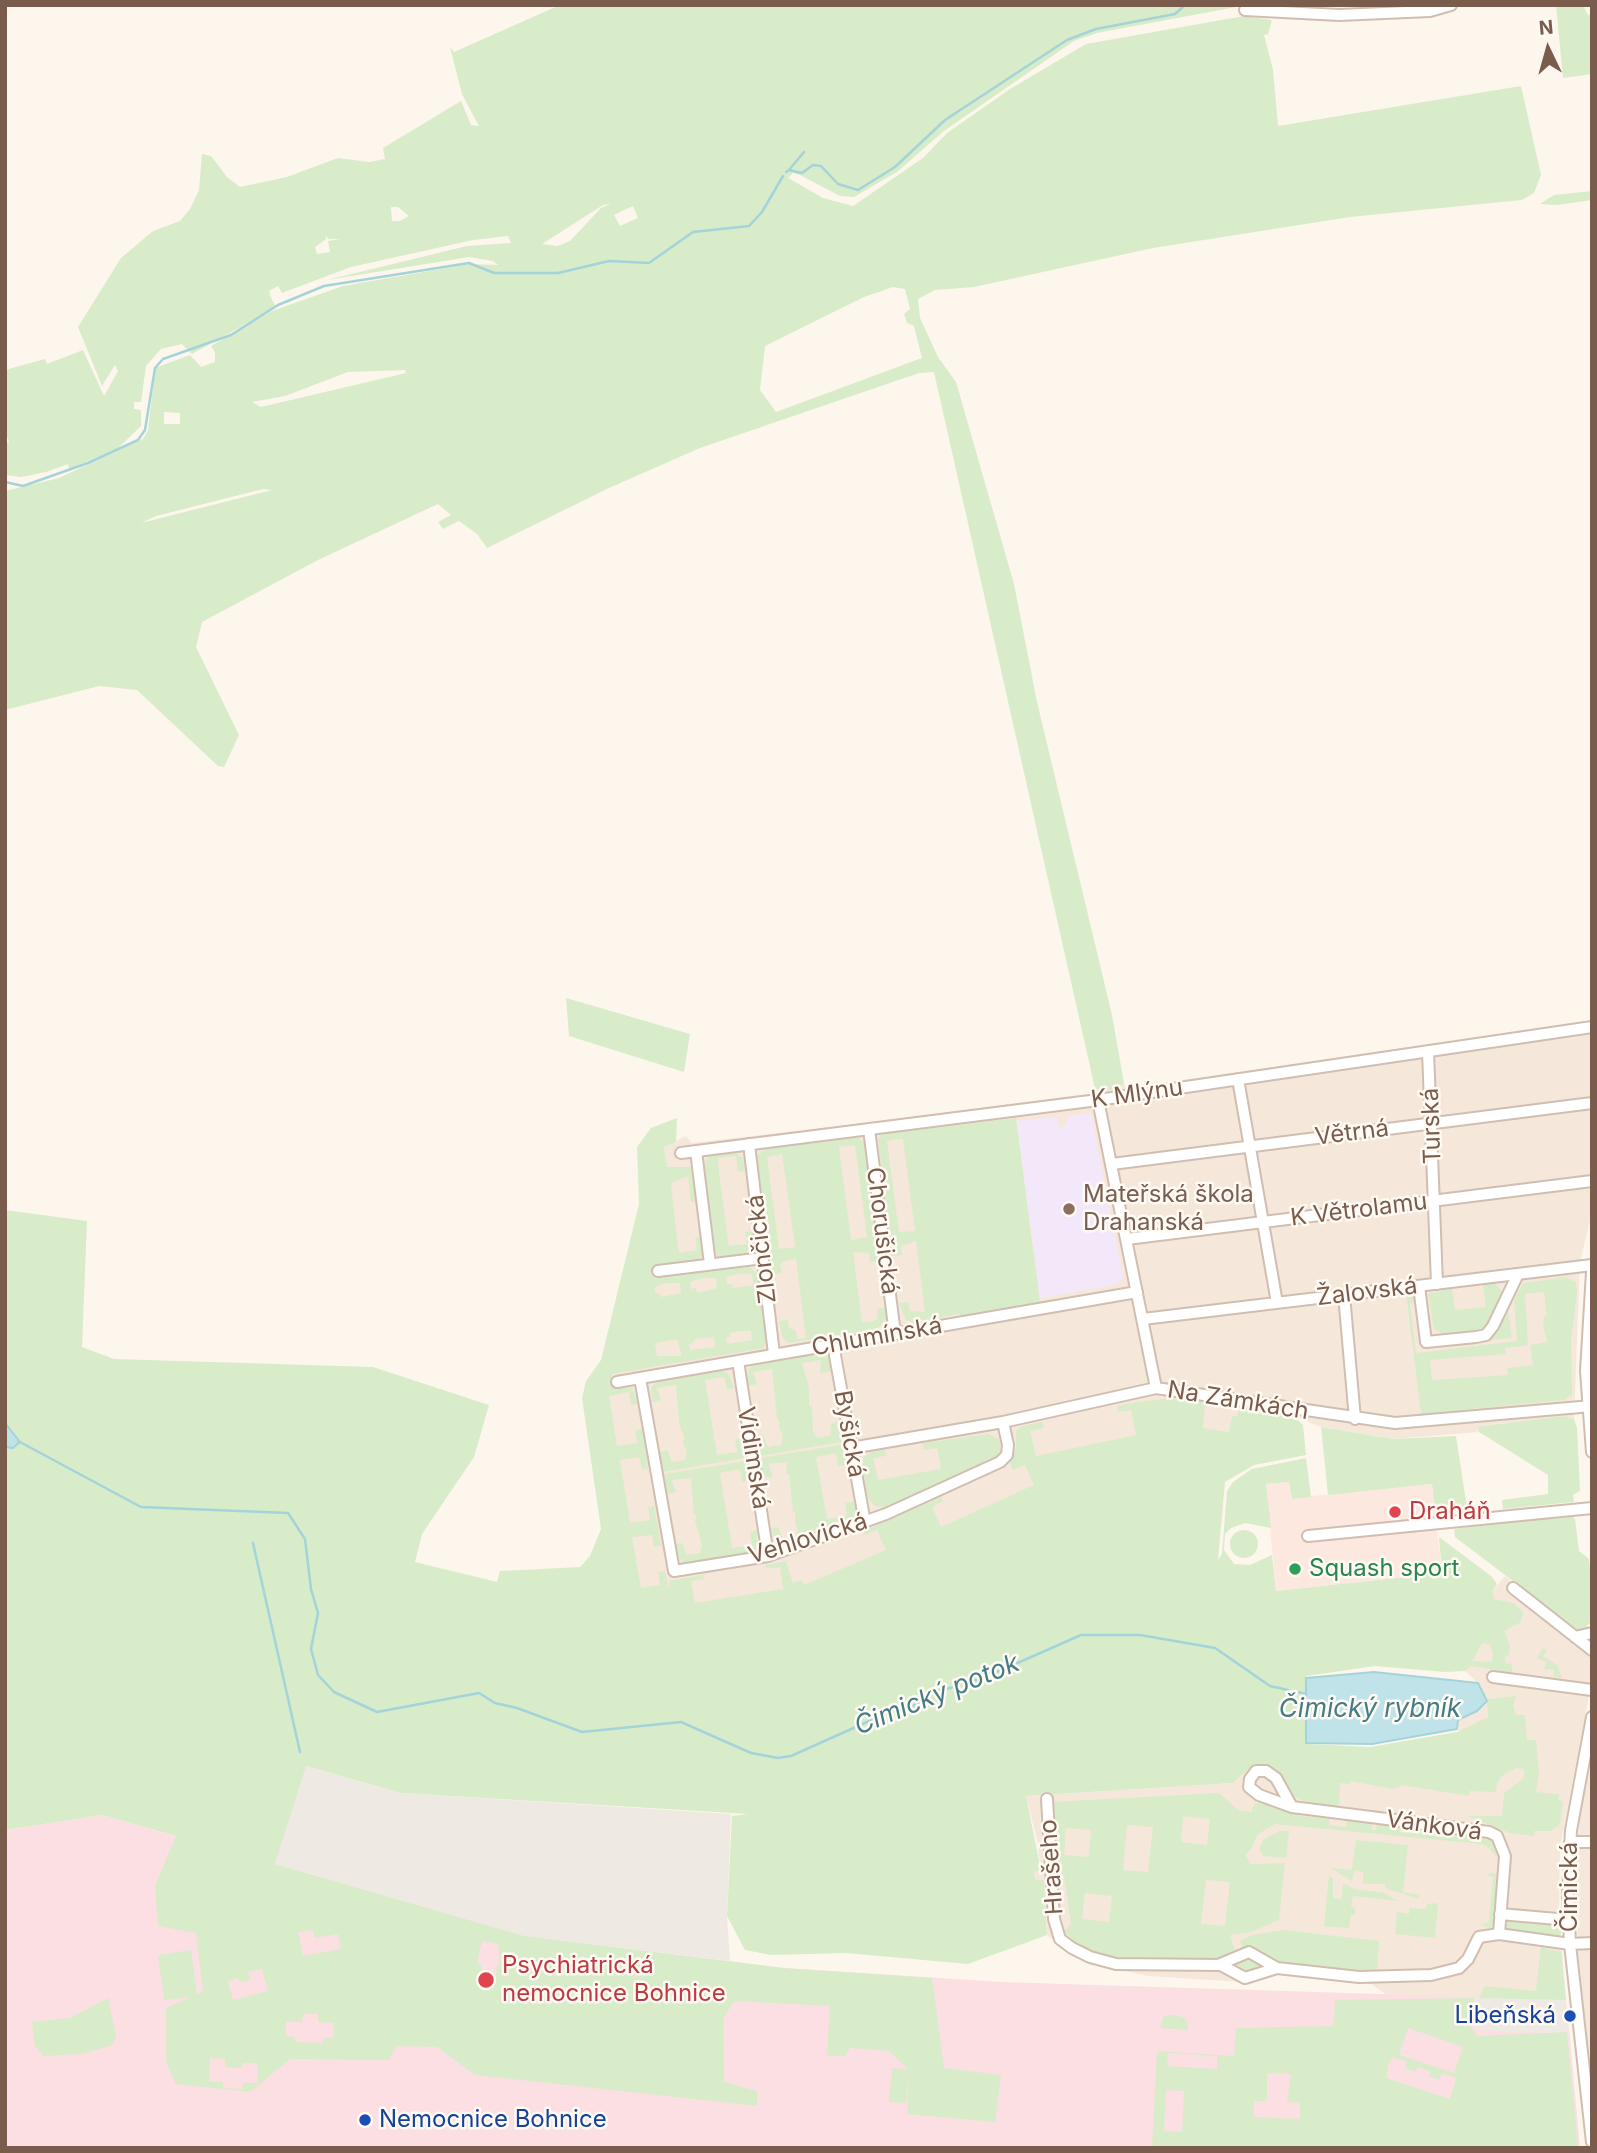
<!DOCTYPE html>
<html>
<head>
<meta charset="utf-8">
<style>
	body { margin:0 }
	#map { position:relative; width:1597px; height:2153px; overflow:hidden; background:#fdf6ec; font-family:Inter,sans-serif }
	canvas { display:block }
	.frame { position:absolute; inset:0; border:7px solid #7a5c4d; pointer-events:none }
	.north { position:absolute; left:1513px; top:14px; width:70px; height:70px; -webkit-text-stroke:5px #fffaf3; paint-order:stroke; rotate:355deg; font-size:19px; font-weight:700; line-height:28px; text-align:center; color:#7a5c4d }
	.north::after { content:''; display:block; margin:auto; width:24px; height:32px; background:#7a5c4d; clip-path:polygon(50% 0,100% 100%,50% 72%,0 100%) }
</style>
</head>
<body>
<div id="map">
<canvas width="1597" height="2153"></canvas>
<div class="frame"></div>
<div class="north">N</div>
</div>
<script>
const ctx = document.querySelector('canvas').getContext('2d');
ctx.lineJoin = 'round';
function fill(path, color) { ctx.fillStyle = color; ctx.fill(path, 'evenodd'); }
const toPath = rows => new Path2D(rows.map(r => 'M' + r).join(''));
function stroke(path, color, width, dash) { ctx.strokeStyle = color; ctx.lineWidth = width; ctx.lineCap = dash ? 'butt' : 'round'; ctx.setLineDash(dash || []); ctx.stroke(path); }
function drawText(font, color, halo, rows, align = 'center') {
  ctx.font = font + ' Inter,sans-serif'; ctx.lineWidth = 5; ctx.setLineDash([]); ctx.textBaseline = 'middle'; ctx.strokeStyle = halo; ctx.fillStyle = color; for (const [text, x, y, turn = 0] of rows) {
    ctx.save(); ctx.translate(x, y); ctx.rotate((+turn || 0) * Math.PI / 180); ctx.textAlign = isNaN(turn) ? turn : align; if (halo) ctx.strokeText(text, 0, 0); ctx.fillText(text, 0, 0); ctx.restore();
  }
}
fill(toPath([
	[1592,1021,1592,1213,1580,1262,1574,1419,1564,1416,1477,1430,1479,1432,1393,1439,1321,1427,1294,1416,1227,1456,1150,1464,820,1603,628,1607,591,1391,612,1374,658,1271,664,1147,686,1136,692,1143,864,1123,1096,1093,1120,1088,1124,1083,1126,1088],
	[1505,1576,1572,1629,1592,1652,1592,1680,1560,1847,1559,1915,1566,2000,1387,1995,1371,1984,1276,1974,1242,1982,1148,1976,1102,1966,1069,1953,1047,1935,1044,1881,1035,1881,1034,1872,1041,1871,1037,1840,1026,1796,1233,1783,1251,1767,1261,1765,1272,1767,1460,1749,1458,1720,1477,1711,1478,1683,1465,1671,1471,1666,1494,1599,1493,1590],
	[1592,1756,1592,2085,1578,1952,1576,1858,1580,1813]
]), '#f5e8da');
fill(toPath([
	[1290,1482,1292,1498,1432,1484,1442,1573,1276,1591,1266,1484]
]), '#fde8e0');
fill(toPath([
	[305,1766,401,1793,731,1814,727,1916,730,1961,524,1936,275,1864],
	[1474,1997,1566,2000,1569,2028,1556,2033,1477,2031,1472,2024]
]), '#efe9e4');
fill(toPath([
	[1091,1113,1123,1277,1114,1285,1040,1298,1016,1121,1057,1117,1057,1127,1064,1127,1069,1116]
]), '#f3e8fa');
fill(toPath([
	[102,1815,525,1936,784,1968,1001,1982,1474,1997,1472,2024,1478,2030,1556,2033,1569,2028,1580,2148,5,2148,5,1830]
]), '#fbdfe3');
fill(toPath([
	[560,5,1247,5,1097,33,1074,41,944,131,897,172,854,197,840,196,800,175,793,173,788,178,823,198,853,206,923,158,947,133,1010,89,1086,44,1244,16,1272,20,1268,34,1264,35,1273,70,1278,126,1521,86,1541,175,1534,193,1522,200,1350,217,1153,248,974,287,935,290,918,299,920,318,938,357,956,382,1014,584,1037,702,1112,1015,1124,1083,1120,1088,1096,1093,934,372,919,373,700,448,609,488,487,548,477,534,459,521,443,529,438,522,451,515,438,504,318,560,202,622,196,647,239,735,224,767,218,766,137,690,99,686,5,710,5,491,59,478,143,439,148,430,155,368,190,355,201,367,215,362,215,352,211,346,272,311,343,286,469,264,498,265,493,261,469,257,327,280,467,246,511,243,508,236,473,240,351,267,282,293,278,286,269,291,272,299,266,289,276,307,192,354,182,344,161,349,146,366,141,402,134,402,134,409,141,410,141,426,117,449,69,469,68,464,46,472,21,477,6,475,5,444,9,442,5,431,5,370,45,359,47,364,83,350,104,396,118,371,115,365,102,386,78,327,121,258,153,231,180,221,190,209,199,190,202,154,211,156,227,177,240,187,287,177,338,158,369,162,385,159,383,148,461,101,471,125,479,126,462,94,450,47,454,52],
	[611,204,601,208,570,241,557,246,542,244,603,205],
	[633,206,638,218,620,226,614,215],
	[391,207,398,207,409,216,400,221,392,221],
	[326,235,328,239,340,239,328,241,330,252,317,254,315,247,326,239],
	[893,287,905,289,910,309,904,314,907,323,914,326,922,358,776,412,760,390,765,346,864,297],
	[405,370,406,373,261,407,252,402,285,396,348,372],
	[164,412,180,413,180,424,164,424],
	[263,489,272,490,141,523,156,516],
	[1556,5,1583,5,1588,15,1592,14,1592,74,1563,78],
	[1592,191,1592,200,1557,205,1540,204,1554,195],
	[566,998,690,1034,684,1072,569,1036],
	[677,1118,676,1142,664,1147,667,1167,694,1167,698,1202,691,1202,688,1176,671,1183,678,1248,680,1253,697,1250,695,1238,703,1237,705,1252,697,1262,657,1267,655,1278,748,1266,759,1274,767,1341,763,1348,612,1374,613,1387,632,1388,638,1404,631,1405,629,1392,609,1396,617,1446,637,1443,635,1430,642,1429,648,1469,642,1470,639,1457,620,1460,630,1523,650,1520,648,1507,654,1506,661,1546,654,1547,652,1535,632,1537,641,1588,660,1585,658,1572,665,1571,669,1590,669,1581,703,1575,704,1579,691,1581,695,1603,783,1589,780,1567,766,1569,766,1565,786,1561,793,1583,801,1580,804,1585,886,1550,877,1530,865,1535,863,1531,941,1497,943,1501,932,1507,941,1527,1034,1485,1025,1465,1013,1470,1010,1463,1016,1448,1016,1431,1022,1426,1042,1422,1044,1428,1030,1431,1036,1456,1136,1435,1131,1410,1118,1412,1117,1406,1137,1402,1171,1398,1205,1403,1203,1428,1229,1432,1232,1416,1237,1416,1240,1408,1294,1416,1303,1425,1306,1455,1254,1465,1225,1482,1218,1560,1222,1554,1227,1491,1233,1482,1252,1469,1306,1458,1311,1497,1292,1499,1289,1482,1266,1484,1271,1528,1245,1523,1231,1528,1225,1534,1224,1550,1234,1564,1250,1565,1272,1555,1276,1591,1442,1573,1439,1537,1491,1576,1497,1584,1493,1590,1494,1599,1513,1603,1523,1612,1521,1622,1504,1631,1510,1645,1509,1655,1505,1657,1506,1664,1511,1663,1513,1673,1471,1666,1465,1671,1445,1672,1375,1666,1306,1676,1306,1744,1370,1747,1457,1732,1488,1717,1487,1701,1489,1699,1516,1696,1513,1705,1516,1715,1525,1715,1527,1740,1536,1740,1539,1772,1536,1792,1564,1795,1559,1795,1558,1800,1563,1801,1560,1824,1551,1831,1534,1831,1534,1836,1510,1833,1467,1816,1502,1816,1504,1793,1524,1778,1524,1769,1516,1768,1503,1775,1497,1783,1496,1792,1470,1791,1469,1796,1402,1785,1393,1789,1351,1781,1350,1784,1340,1783,1339,1807,1305,1802,1287,1792,1272,1768,1266,1765,1251,1767,1233,1783,1026,1796,1041,1871,1034,1872,1035,1880,1044,1880,1047,1935,968,1964,846,1953,771,1955,745,1950,727,1916,732,1816,748,1814,401,1793,306,1766,275,1864,524,1936,784,1968,932,1978,944,2068,1001,2075,995,2122,907,2114,909,2070,906,2103,889,2102,892,2068,908,2069,889,2051,850,2048,845,2056,827,2056,830,2006,734,2001,723,2019,724,2082,757,2091,757,2106,475,2075,437,2047,397,2046,388,2060,290,2059,250,2092,176,2084,166,2062,166,2008,191,1997,164,2000,158,1955,191,1950,197,1994,203,1992,196,1933,158,1926,155,1886,176,1836,102,1815,5,1830,5,1210,87,1221,82,1347,114,1359,373,1367,489,1405,474,1457,422,1534,415,1562,497,1582,500,1571,580,1567,590,1556,601,1529,582,1398,586,1381,601,1360,639,1204,637,1147,651,1128],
	[738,1274,752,1274,753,1285,733,1288,732,1284,727,1284,726,1277],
	[702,1278,716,1278,717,1288,697,1293,696,1288,691,1289,690,1282],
	[666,1283,680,1283,681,1293,661,1297,660,1293,655,1293,655,1287],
	[741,1331,751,1331,752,1340,727,1344,726,1338,730,1337,730,1333],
	[714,1337,715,1347,690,1350,689,1344,694,1343,694,1339],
	[677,1339,682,1356,657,1356,655,1343],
	[1482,1643,1489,1644,1493,1653,1492,1662,1473,1661],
	[313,1930,315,1938,338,1934,341,1949,303,1956,298,1932],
	[482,1941,498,1944,500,1963,497,1963,496,1976,491,1978,481,1978,481,1964,477,1964],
	[262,1969,268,1991,233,2000,228,1981,238,1978,240,1982,250,1980,248,1972],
	[303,2014,318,2014,318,2022,334,2023,333,2038,323,2038,323,2043,295,2042,295,2037,286,2036,286,2022,302,2022],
	[210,2058,225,2059,225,2067,242,2068,243,2063,258,2063,257,2083,243,2083,242,2089,223,2088,223,2082,209,2082],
	[1016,1118,1040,1303,960,1317,959,1314,913,1322,906,1320,899,1303,908,1302,910,1311,925,1312,916,1241,901,1246,902,1255,893,1256,878,1139,882,1134],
	[895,1139,903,1139,915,1231,899,1232,887,1141],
	[858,1137,864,1143,880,1261,870,1262,869,1253,853,1252,862,1322,874,1321,878,1318,877,1309,886,1308,886,1319,877,1329,788,1343,782,1337,779,1321,788,1320,789,1328,796,1331,797,1339,806,1338,796,1259,784,1261,780,1264,782,1273,772,1274,757,1155,765,1149],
	[855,1145,867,1237,851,1240,839,1147],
	[782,1154,795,1247,779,1249,767,1157],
	[736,1153,743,1158,745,1171,738,1172,736,1156,719,1158,718,1163,728,1241,729,1246,747,1244,745,1232,753,1231,754,1241,745,1255,722,1258,714,1253,702,1165,710,1156],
	[1565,1277,1576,1282,1577,1291,1571,1340,1572,1395,1564,1400,1421,1414,1406,1292,1416,1294,1416,1301,1410,1304,1416,1353,1517,1341,1514,1300,1523,1283],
	[1544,1292,1547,1316,1544,1317,1543,1326,1547,1342,1530,1345,1533,1365,1507,1368,1508,1375,1432,1380,1430,1360,1506,1354,1505,1348,1528,1345,1525,1294],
	[1495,1283,1502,1291,1501,1296,1487,1328,1469,1333,1444,1334,1434,1329,1428,1294,1452,1288,1455,1310,1486,1307,1483,1285],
	[1507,1304,1512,1338,1480,1341,1494,1333],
	[820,1353,831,1358,833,1371,820,1373,821,1360,802,1363,809,1388,809,1406,812,1406,813,1431,817,1438,830,1436,831,1423,842,1421,846,1441,760,1456,756,1436,763,1435,768,1447,781,1445,783,1436,778,1425,781,1424,777,1419,772,1369,753,1372,757,1384,748,1386,748,1369,755,1365],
	[719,1370,728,1373,734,1388,727,1389,724,1377,705,1380,717,1455,737,1452,735,1439,742,1438,745,1458,663,1472,660,1452,667,1450,672,1462,685,1460,687,1452,682,1441,685,1440,679,1423,676,1385,657,1388,661,1400,652,1402,651,1387,658,1381],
	[1564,1416,1574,1419,1577,1428,1580,1491,1573,1495,1574,1502,1503,1509,1502,1500,1548,1494,1548,1475,1479,1432,1478,1427],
	[1321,1427,1393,1439,1456,1436,1467,1508,1435,1511,1432,1484,1328,1495],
	[989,1434,1000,1440,1000,1451,995,1457,884,1507,874,1506,868,1498,862,1465,864,1457,871,1452,885,1450,886,1456,873,1458,878,1480,941,1469,937,1448,924,1450,923,1443],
	[846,1444,850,1464,838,1466,836,1453,816,1457,827,1519,847,1516,845,1503,856,1501,856,1515,786,1547,776,1545,771,1528,778,1527,783,1540,796,1537,798,1529,795,1524,795,1512,793,1512,789,1474,786,1474,787,1462,768,1464,773,1477,763,1478,760,1458],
	[746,1461,749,1480,742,1482,740,1469,720,1473,732,1548,752,1545,750,1532,757,1530,757,1548,749,1553,690,1563,681,1561,675,1544,682,1543,687,1555,700,1553,702,1545,695,1521,697,1515,694,1515,691,1478,672,1480,676,1492,667,1494,664,1474],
	[1571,1515,1575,1519,1579,1551,1589,1559,1592,1595,1592,1621,1587,1626,1589,1629,1580,1632,1455,1537,1454,1529],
	'1230 1544a14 14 0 1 1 28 0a14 14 0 1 1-28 0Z',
	[1543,1648,1547,1650,1543,1656,1557,1665,1562,1678,1554,1677,1554,1670,1544,1669,1547,1662,1537,1658],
	[1219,1793,1238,1810,1252,1812,1253,1806,1260,1801,1301,1816,1329,1819,1330,1825,1346,1827,1347,1820,1372,1823,1372,1830,1376,1830,1377,1824,1400,1826,1400,1832,1408,1833,1409,1827,1424,1829,1423,1834,1426,1835,1428,1829,1433,1830,1434,1836,1449,1837,1450,1831,1475,1833,1475,1839,1479,1839,1480,1834,1486,1835,1494,1844,1498,1858,1487,1846,1481,1844,1275,1824,1258,1834,1251,1849,1245,1855,1251,1864,1285,1863,1279,1920,1251,1932,1230,1935,1235,1950,1221,1958,1123,1958,1092,1952,1076,1943,1064,1931,1071,1924,1064,1875,1052,1876,1050,1802],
	[1183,1816,1210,1819,1207,1845,1181,1842],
	[1127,1825,1153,1827,1148,1872,1123,1870],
	[1066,1828,1091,1830,1089,1857,1064,1855],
	[1206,1880,1230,1882,1225,1926,1201,1924],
	[1085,1893,1112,1896,1109,1922,1082,1919],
	[1280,1831,1289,1831,1286,1858,1263,1856,1259,1849,1264,1839],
	[1356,1840,1408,1845,1403,1892,1419,1895,1419,1899,1385,1888,1385,1884,1363,1884,1363,1872,1354,1871,1352,1881,1331,1868,1352,1870],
	[1491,1872,1497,1875,1494,1925,1491,1929,1481,1924,1489,1922,1493,1877,1487,1875],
	[1329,1875,1333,1879,1333,1898,1341,1899,1343,1883,1354,1889,1384,1893,1398,1901,1353,1896,1351,1906,1355,1908,1355,1915,1351,1915,1349,1928,1324,1926],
	[1435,1903,1438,1904,1435,1938,1395,1934,1397,1912,1409,1914,1410,1908,1426,1909,1427,1904],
	[1509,1919,1558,1924,1562,1932,1558,1937,1507,1931,1505,1924],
	[1284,1930,1379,1941,1377,1974,1272,1961,1259,1952,1243,1948,1240,1941,1252,1935],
	[1541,1947,1561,1952,1566,2000,1479,1998,1485,1986,1536,1991],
	[1248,1958,1255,1960,1260,1966,1249,1972,1237,1965],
	[108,1998,116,2037,112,2045,82,2054,43,2056,35,2046,32,2022,70,2018],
	[1474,1998,1470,2026,1477,2036,1567,2032,1578,2148,1152,2148,1157,2051,1234,2056,1236,2028,1333,2026,1335,2000],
	[1408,2028,1463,2047,1454,2073,1399,2055],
	[1168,2053,1217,2056,1217,2069,1167,2066],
	[1393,2057,1407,2062,1405,2068,1415,2072,1418,2067,1431,2072,1429,2076,1439,2080,1442,2073,1456,2078,1450,2099,1386,2078,1388,2064],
	[1267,2073,1291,2074,1287,2102,1300,2103,1300,2119,1254,2117,1254,2101,1267,2101],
	[1166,2090,1184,2091,1182,2132,1164,2131],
	[1174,2015,1186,2018,1189,2030,1160,2028,1164,2016]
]), '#d8ecc9');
const water = toPath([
	[5,1423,20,1442,13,1448,5,1447,5,1423],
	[1374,1672,1478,1683,1487,1701,1477,1711,1458,1720,1457,1729,1372,1744,1306,1743,1306,1678,1374,1672]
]);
fill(water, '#bfe3e8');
stroke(water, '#a5d3da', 2);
stroke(toPath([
	[789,170,804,152],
	[786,172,789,170,802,173,813,165,821,166,838,184,858,190,895,167,945,120,1067,40,1096,29,1175,14,1185,5],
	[5,482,23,486,88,463,138,440,145,430,155,368,163,359,231,335,278,305,324,286,469,263,494,273,558,273,609,261,649,263,693,232,749,226,762,212,783,176],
	[18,1441,141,1507,288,1513,305,1539,311,1589,318,1613,311,1649,318,1675,334,1692,377,1712,479,1693,495,1703,517,1708,582,1732,681,1722,751,1753,778,1758,791,1756,896,1709,912,1707,933,1691,951,1688,963,1681,979,1680,1081,1635,1140,1635,1215,1648,1270,1686,1288,1690],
	[253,1543,300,1752],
	[1298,1692,1306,1694]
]), '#a5d3da', 2.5);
const minor = toPath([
	[1245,10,1339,15,1430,11,1451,5],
	[1428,1051,1437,1284],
	[1238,1079,1277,1303],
	[1098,1100,1156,1388],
	[869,1129,895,1334],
	[749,1144,774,1354],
	[696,1151,710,1264],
	[681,1153,1098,1100,1592,1027],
	[1112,1164,1592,1103],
	[1127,1239,1592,1181],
	[658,1271,763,1258],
	[1592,1272,1586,1371,1592,1452],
	[1419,1286,1426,1342,1476,1337,1486,1335,1493,1326,1518,1274],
	[1344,1295,1355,1419],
	[1143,1319,1592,1265],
	[833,1344,865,1523],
	[738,1361,768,1556],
	[640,1378,674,1571,768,1556,886,1514,1000,1462,1007,1455,1008,1445,1003,1422],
	[617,1382,1137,1292],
	[851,1448,1003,1422,1156,1388,1395,1423,1592,1406],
	[1308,1536,1592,1508],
	[1513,1588,1592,1650],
	[1575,1637,1592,1633],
	[1493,1677,1592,1690],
	[1592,1717,1571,1830,1568,1893,1570,1944,1592,2142],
	[1047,1799,1054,1919,1060,1939,1072,1948,1090,1957,1116,1964,1221,1965,1245,1978,1277,1968],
	[1292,1807,1276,1778,1266,1771,1256,1771,1250,1779,1249,1787,1259,1795,1292,1807,1489,1832,1497,1836,1505,1856,1499,1934,1570,1944,1592,1943],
	[1570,1842,1592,1842],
	[1500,1914,1569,1920],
	[1218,1965,1249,1952,1277,1968,1359,1977,1431,1975,1459,1968,1468,1959,1479,1937,1499,1934]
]);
stroke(minor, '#d1beb0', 14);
stroke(minor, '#fff', 10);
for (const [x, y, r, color] of [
	[1069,1209,7,"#8d6e63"],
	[1395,1512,7,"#e0444e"],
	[1295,1569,7,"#2e9e5b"],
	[486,1980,9,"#e0444e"],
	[1570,2016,7,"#1a4fb4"],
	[365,2120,7,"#1a4fb4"]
]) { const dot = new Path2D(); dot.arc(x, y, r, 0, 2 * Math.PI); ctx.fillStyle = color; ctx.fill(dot); stroke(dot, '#fffaf3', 2.5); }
drawText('24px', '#7a5c4d', '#fffaf3', [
	["K Mlýnu",1137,1094,-8],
	["Turská",1432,1126,-92],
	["Větrná",1352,1133,-7],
	["K Větrolamu",1359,1210,-7],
	["Chorušická",882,1231,83],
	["Zlončická",762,1249,-97],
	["Žalovská",1367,1292,-7],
	["Chlumínská",877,1337,-10],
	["Na Zámkách",1238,1401,9],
	["Byšická",849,1434,80],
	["Vidimská",753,1458,81],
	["Vehlovická",808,1539,-17],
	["Vánková",1434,1826,8],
	["Hrašeho",1052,1867,-94],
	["Čimická",1570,1887,-90]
]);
drawText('24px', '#785e54', '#fffaf3', [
	["Mateřská škola",1083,1195],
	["Drahanská",1083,1223]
], 'left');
drawText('24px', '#be3a42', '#fffaf3', [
	["Draháň",1409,1512],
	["Psychiatrická",502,1966],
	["nemocnice Bohnice",502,1994]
], 'left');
drawText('24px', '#27864d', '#fffaf3', [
	["Squash sport",1309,1569]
], 'left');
drawText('24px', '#164399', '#fffaf3', [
	["Libeňská",1556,2016],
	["Nemocnice Bohnice",379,2120,"left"]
], 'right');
drawText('italic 26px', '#437c86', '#fffaf3', [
	["Čimický potok",937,1695,-22],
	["Čimický rybník",1370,1709]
]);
</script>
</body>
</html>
